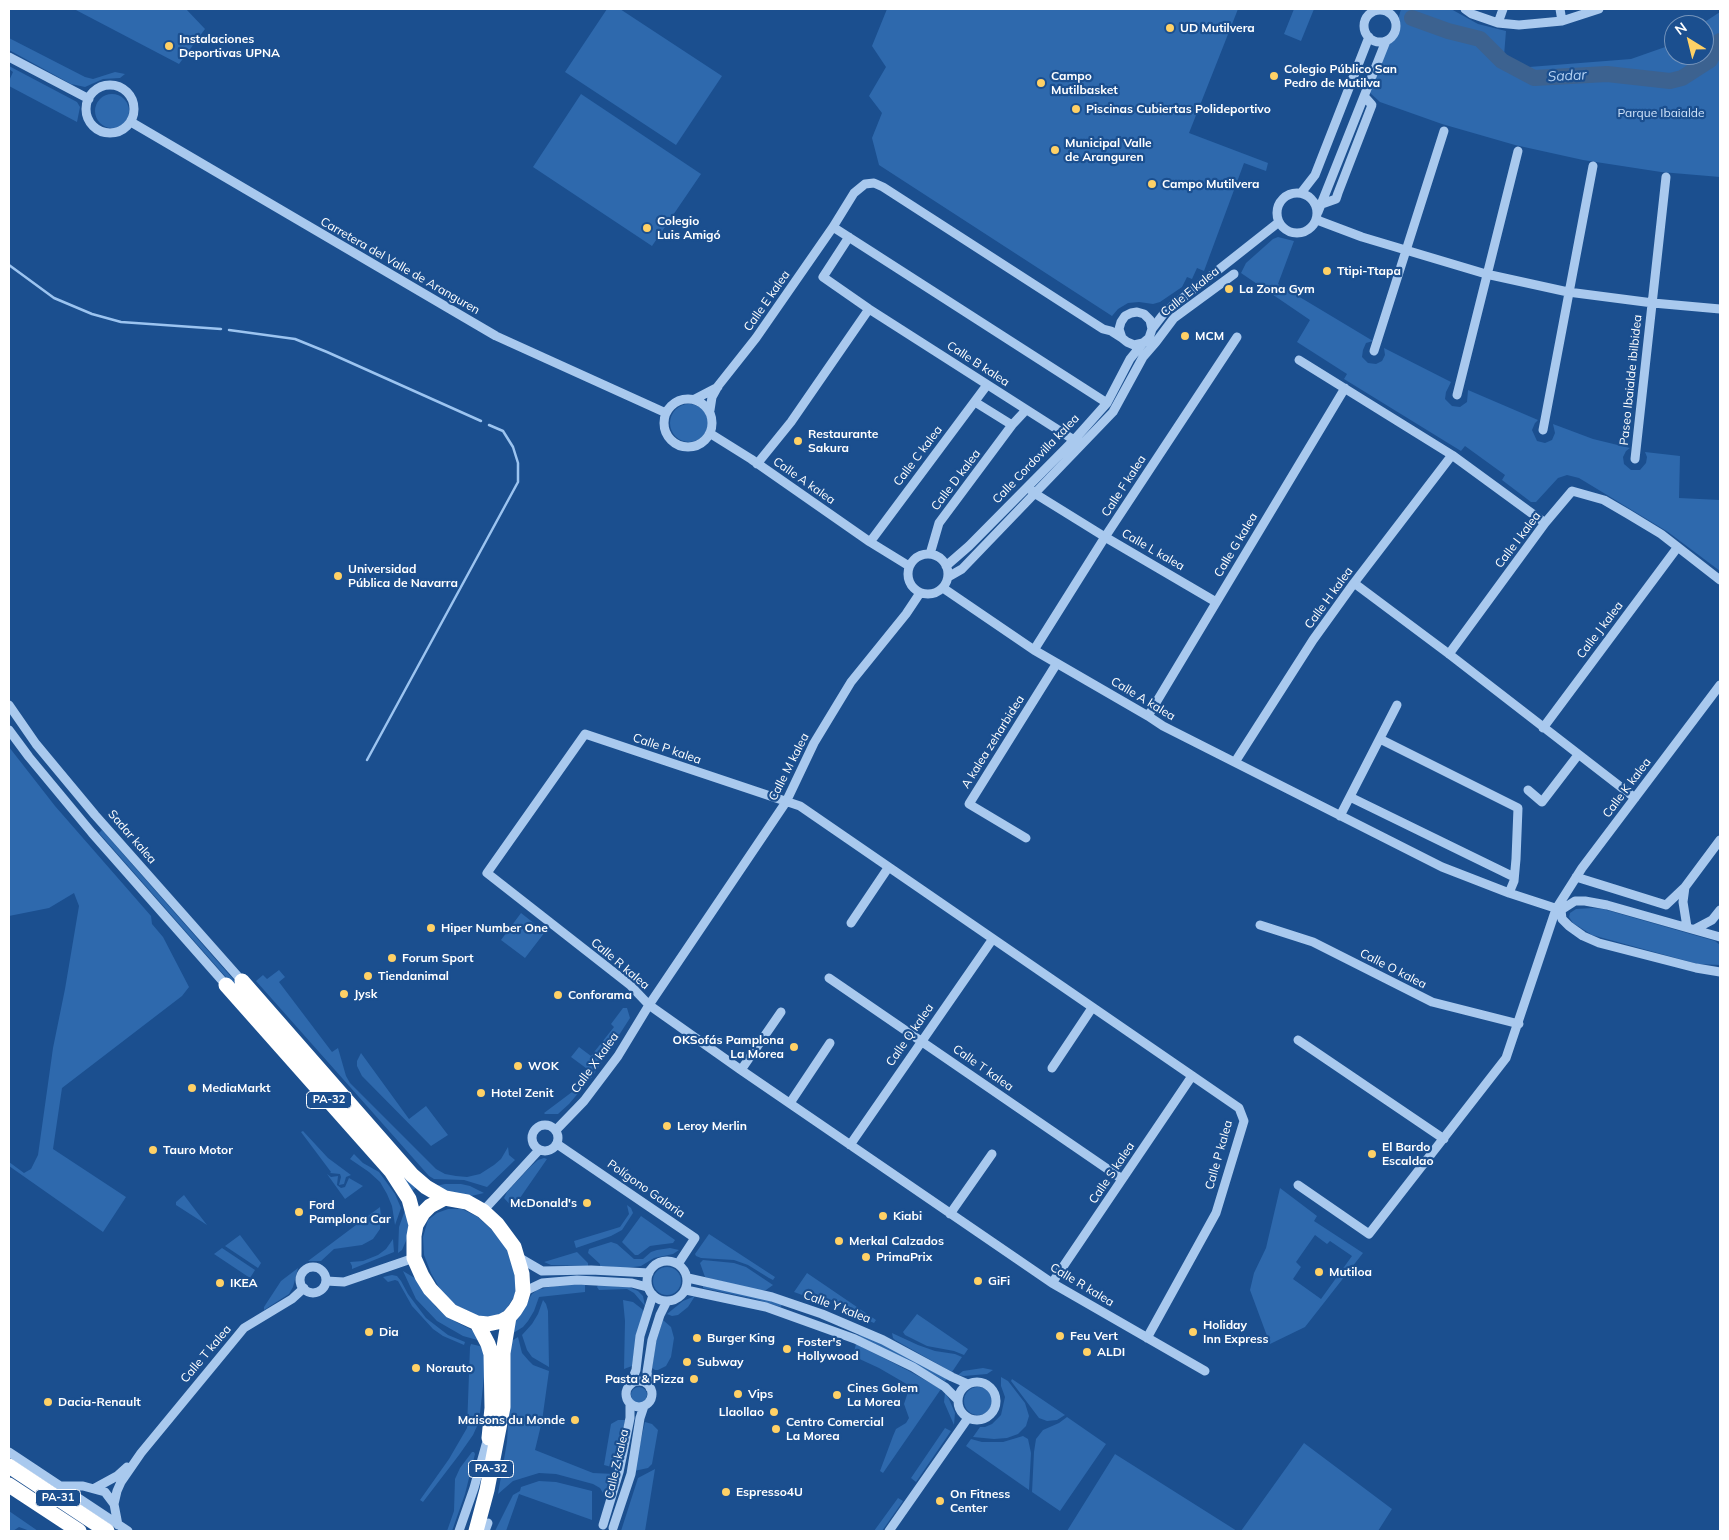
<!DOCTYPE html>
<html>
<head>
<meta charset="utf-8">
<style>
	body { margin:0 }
	#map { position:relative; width:1729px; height:1540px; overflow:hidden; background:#1b4f8f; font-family:Mulish,sans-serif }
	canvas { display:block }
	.frame { position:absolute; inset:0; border:10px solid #fff; pointer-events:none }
	.north { position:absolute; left:1664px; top:15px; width:50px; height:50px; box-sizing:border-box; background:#1b4f8f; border:1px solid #7695bc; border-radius:50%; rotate:324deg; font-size:14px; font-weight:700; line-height:20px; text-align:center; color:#fff }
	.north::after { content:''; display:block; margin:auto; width:18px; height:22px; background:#ffd166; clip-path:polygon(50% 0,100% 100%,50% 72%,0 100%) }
</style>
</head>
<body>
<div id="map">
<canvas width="1729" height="1540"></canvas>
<div class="frame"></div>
<div class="north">N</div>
</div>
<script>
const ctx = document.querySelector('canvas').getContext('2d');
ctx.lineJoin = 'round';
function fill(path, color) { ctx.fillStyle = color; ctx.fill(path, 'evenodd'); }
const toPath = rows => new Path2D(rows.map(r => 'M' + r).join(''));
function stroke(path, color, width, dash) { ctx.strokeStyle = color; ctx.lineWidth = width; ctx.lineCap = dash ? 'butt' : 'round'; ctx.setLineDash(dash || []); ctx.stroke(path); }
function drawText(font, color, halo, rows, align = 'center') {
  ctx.font = font + ' Mulish,sans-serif'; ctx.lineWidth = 4.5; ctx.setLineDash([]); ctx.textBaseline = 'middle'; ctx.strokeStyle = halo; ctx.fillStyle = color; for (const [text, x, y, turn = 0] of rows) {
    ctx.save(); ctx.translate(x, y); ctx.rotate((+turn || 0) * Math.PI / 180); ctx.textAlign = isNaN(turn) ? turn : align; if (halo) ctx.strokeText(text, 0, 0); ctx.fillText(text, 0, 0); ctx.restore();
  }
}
fill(toPath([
	[74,9,186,9,205,29,179,64],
	[607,9,620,9,722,76,676,145,565,72],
	[887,9,1238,9,1189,133,1268,163,1266,171,1244,163,1204,271,1197,268,1192,279,1187,277,1182,287,1160,302,1153,304,1139,302,1128,303,1118,309,1112,316,879,165,872,138,882,113,869,96,886,67,872,46],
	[1294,9,1314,9,1301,41,1284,34],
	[1401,9,1451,9,1478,24,1506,31,1504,56,1515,65,1529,67,1631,59,1668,46,1674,42,1674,55,1704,55,1704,25,1700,25,1720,12,1720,177,1661,172,1583,160,1515,145,1442,124,1380,102,1369,92,1388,45,1395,39,1399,32,1398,20],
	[9,38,85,77,93,79,115,72,125,74,120,78,103,79,85,87,71,84,9,50],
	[9,66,77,102,80,107,77,122,9,86,9,81,13,72,9,69],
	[581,94,701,174,652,246,533,167],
	'95 111a17 17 0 1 1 34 0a17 17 0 1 1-34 0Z',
	[1278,237,1294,241,1278,284,1373,341,1366,343,1363,350,1362,357,1368,363,1376,364,1382,361,1385,355,1384,348,1451,382,1446,392,1445,399,1452,406,1460,407,1467,402,1468,390,1538,420,1535,423,1532,430,1537,441,1545,443,1552,440,1555,433,1553,424,1593,439,1630,448,1626,451,1623,457,1624,464,1631,470,1640,470,1646,463,1647,457,1645,452,1680,456,1679,498,1720,500,1720,571,1668,532,1579,478,1567,475,1558,478,1536,502,1531,502,1502,480,1505,475,1465,446,1461,451,1344,379,1347,374,1297,342,1310,320,1241,273,1246,263,1273,239],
	'670 423a19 19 0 1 1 38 0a19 19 0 1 1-38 0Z',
	[9,747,55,806,151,916,152,924,163,937,189,987,182,996,62,1088,53,1149,126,1197,103,1232,9,1166,9,1162,24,1173,31,1169,38,1155,53,1048,65,989,79,906,74,893,49,908,9,916],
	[102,830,407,1177,417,1187,411,1192,403,1178,99,833],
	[1593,908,1603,909,1715,941,1720,945,1720,965,1698,964,1592,935,1573,923,1569,917,1570,913,1576,909],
	[521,913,545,932,525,958,501,940],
	[279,970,285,977,279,982,332,1052,338,1048,346,1076,350,1083,436,1169,445,1174,456,1176,467,1177,480,1174,494,1165,501,1159,508,1147,509,1155,515,1160,487,1187,464,1180,434,1179,429,1176,256,981,263,975,267,979],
	[623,1008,627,1008,630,1018,594,1074,571,1057,579,1047,591,1056,614,1027,611,1024],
	[361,1053,409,1119,426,1106,448,1135,431,1146,362,1076,357,1066,357,1061],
	[584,1071,592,1077,569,1104,558,1114,545,1114,544,1113,584,1083,585,1079,580,1076],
	[303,1131,328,1158,351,1175,346,1177,344,1184,339,1185,341,1177,340,1174,330,1173,331,1172,301,1132],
	[354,1154,363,1163,379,1172,395,1194,401,1208,395,1225,392,1206,387,1194,380,1182,369,1172,350,1159],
	[544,1158,547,1159,513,1208,504,1198,507,1192,530,1167,538,1160],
	[327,1174,331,1177,338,1176,337,1185,341,1188,345,1187,349,1178,363,1186,345,1199],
	[445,1184,461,1184,470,1186,484,1193,471,1196,446,1192,435,1186],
	[1280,1188,1317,1216,1314,1221,1363,1253,1305,1327,1270,1344,1250,1290,1254,1273,1266,1248],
	[1315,1235,1327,1244,1330,1241,1352,1256,1321,1299,1293,1279,1301,1267,1296,1262],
	[184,1195,193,1207,207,1225,176,1205,176,1202],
	[627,1205,631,1208,633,1213,622,1230,611,1236,576,1248,574,1241,620,1227,629,1214],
	[380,1207,381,1217,380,1229,373,1239,362,1245,334,1249,321,1261,308,1261],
	[407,1208,409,1234,402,1250,398,1253,399,1227,404,1213],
	[448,1209,462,1209,478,1217,493,1231,507,1248,515,1267,516,1284,515,1295,507,1308,499,1315,480,1317,452,1303,440,1289,431,1273,424,1255,423,1237,428,1220,437,1213],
	[641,1216,675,1240,673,1243,657,1245,650,1246,638,1255,635,1255,622,1242],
	[709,1234,775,1277,773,1280,769,1278,748,1265,734,1260,701,1258,696,1256,695,1254],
	[240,1235,261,1263,258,1268,225,1246],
	[393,1239,394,1252,352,1269,352,1266,350,1262,363,1261,378,1255,386,1249],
	[611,1242,617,1244,634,1259,643,1259,651,1252,657,1250,670,1248,679,1250,673,1254,654,1258,641,1266,626,1268,600,1266,600,1264,588,1253,589,1249],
	[222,1248,255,1270,250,1278,214,1254],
	[577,1252,588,1263,588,1266,551,1265,544,1262],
	[703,1260,734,1263,746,1267,773,1285,766,1290,756,1290,705,1277,700,1263],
	'653 1281a14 14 0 1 1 28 0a14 14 0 1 1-28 0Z',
	[298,1268,293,1287,289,1294,264,1310,264,1307,281,1281],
	[403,1271,418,1280,436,1307,456,1322,472,1330,481,1341,463,1336,437,1321,416,1299],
	[807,1273,876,1320,874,1323,851,1313,853,1308,807,1291,805,1296,794,1292],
	[392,1275,397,1276,401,1281,408,1294,426,1318,448,1335,465,1342,464,1345,443,1336,433,1329,412,1306,398,1281,395,1280,388,1282,383,1277],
	[573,1284,585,1285,585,1292,539,1297,534,1311,528,1321,523,1327,510,1335,514,1324,532,1294,537,1290,553,1286],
	[598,1285,629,1287,638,1291,643,1296,645,1306,634,1293,627,1289,599,1290,597,1287],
	[703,1286,752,1296,782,1304,781,1307,755,1299,703,1288],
	[695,1296,688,1307,678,1315,672,1316,667,1314,683,1301],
	[543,1300,546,1304,548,1311,549,1367,532,1357,527,1350,522,1335,532,1324,538,1314],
	[623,1300,633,1302,642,1309,644,1313,636,1336,632,1366,624,1369,625,1321],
	[917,1314,968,1349,964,1355,954,1351,927,1346,905,1335,903,1332],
	[663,1320,671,1327,674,1338,671,1357,666,1366,658,1370,655,1370,652,1368,656,1342],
	[892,1333,918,1345,935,1351,955,1354,962,1357,952,1372,895,1340,893,1338],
	[860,1334,888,1347,947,1379,945,1381,904,1358,859,1336],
	[518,1337,522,1353,529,1361,533,1365,549,1371,542,1421,535,1450,593,1473,614,1474,607,1500,600,1488,593,1484,556,1474,539,1473,513,1481,498,1494,507,1442,510,1391,510,1342],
	[471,1344,484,1347,484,1377,479,1422,473,1435,459,1455,423,1502,420,1500,449,1459,467,1428,470,1347],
	[856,1344,909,1371,941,1389,883,1473,880,1471,893,1436,896,1429,906,1423,909,1418,904,1404,910,1386,879,1368,853,1356],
	[983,1368,993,1370,987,1374,964,1376,958,1375,963,1371],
	[1001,1377,1008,1381,1025,1403,1029,1416,1026,1426,1018,1434,1007,1438,994,1439,973,1437,980,1427,985,1427,992,1424,1001,1415,1005,1397,1001,1386],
	[1012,1379,1065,1415,1057,1420,1047,1421,1039,1418,1011,1381],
	'631 1395a8 8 0 1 1 16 0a8 8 0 1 1-16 0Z',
	'964 1401a14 14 0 1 1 28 0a14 14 0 1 1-28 0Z',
	[945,1393,949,1399,955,1413,954,1425,944,1402],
	[1067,1417,1106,1444,1060,1511,1032,1492,1034,1452,1036,1439,1043,1430,1059,1423],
	[618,1420,625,1420,615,1468,604,1465,611,1424],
	[645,1422,652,1424,658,1430,652,1464,648,1468,634,1471],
	[945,1428,951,1431,916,1482,911,1478],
	[1023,1436,1028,1439,1031,1453,1029,1490,966,1446,971,1439,982,1442,1003,1442],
	[1304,1443,1392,1509,1378,1531,1241,1531],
	[472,1452,474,1452,475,1454,465,1494,452,1531,447,1531,454,1511,455,1479,460,1468],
	[1115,1454,1237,1531,1067,1531],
	[655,1469,645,1531,621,1531,638,1478],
	[539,1481,556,1482,592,1491,592,1520,519,1494,506,1531,495,1531,513,1495,520,1491,521,1487],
	[898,1498,903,1501,882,1531,874,1531],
	[9,1511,38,1531,30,1531,19,1527,13,1531,9,1531]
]), '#2e69ad');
stroke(toPath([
	[9,265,54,298,92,314,121,322,221,329],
	[229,330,295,339,327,352,481,421],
	[367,760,518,482,518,463,513,447,503,431,489,425]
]), '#9cc4f0', 2.5);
stroke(toPath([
	[1412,18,1448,31,1480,39,1502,61,1534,78,1607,74,1670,81,1682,78,1710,60,1720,41]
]), '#3c6290', 16);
stroke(toPath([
	[1465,9,1472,14,1498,23,1519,25,1562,21,1599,9],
	[1560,9,1562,21],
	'1364 26a16 16 0 1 1 32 0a16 16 0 1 1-32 0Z',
	[1498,23,1503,9],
	[9,57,89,99],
	'86 109a24 24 0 1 1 48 0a24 24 0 1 1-48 0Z',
	[131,122,496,336,666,413],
	'1277 213a20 20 0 1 1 40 0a20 20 0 1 1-40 0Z',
	[1301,193,1315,175,1369,37],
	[1322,204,1336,199,1338,193,1372,105,1364,96],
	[1318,212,1386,41],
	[1317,220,1362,237,1486,274,1568,292,1653,303,1720,309],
	[833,227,1107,403],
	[849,237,823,277,869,309,1074,440],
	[1152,329,1150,320,1144,314,1137,312,1131,313,1125,316,1121,322,1119,329,1122,338,1127,342,1134,345,1143,343,1149,338,1152,329,1165,312,1279,222],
	[1374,351,1444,131],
	[1299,360,1452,455,1545,523],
	[1457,395,1518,151],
	'664 423a24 24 0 1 1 48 0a24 24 0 1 1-48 0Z',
	[695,399,718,387],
	[975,402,1012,425],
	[710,410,712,397,718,386,756,338,833,227,854,193,865,184,874,183,883,187,1103,329,1111,331,1122,338],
	[1543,430,1593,166],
	[711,434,751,459,870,542,909,566],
	[1635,459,1666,177],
	[757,464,791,422,869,309],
	[1030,489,1034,493,1105,537,1216,602],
	[870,542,987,385],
	'908 574a20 20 0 1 1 40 0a20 20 0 1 1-40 0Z',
	[930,554,939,523,1012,425,1026,410],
	[946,566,969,546,1074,440,1107,403,1130,359,1143,343],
	[948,577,962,569,1113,412,1143,357,1156,342,1174,318,1234,274],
	[1354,583,1449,654,1635,798],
	[943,588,1034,650,1148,716,1163,726,1442,867,1509,893,1561,910],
	[1034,650,1105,537,1237,337],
	[1449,654,1545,523,1572,491,1604,500,1628,514,1661,534,1720,580],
	[9,705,36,744,95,815,242,981],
	[1148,716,1345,388],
	[1543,728,1677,548],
	[9,730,29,757,92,833,226,985],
	[1380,739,1518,808,1516,859,1514,881,1509,893],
	[1235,762,1313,640,1354,583,1452,455],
	[1528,790,1542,802,1578,755],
	[1350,797,1514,877],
	[1340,816,1397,705],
	[1026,838,969,804,1057,663],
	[1576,877,1666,905,1685,887],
	[1561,910,1562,919,1569,926,1583,936,1599,943,1696,968,1720,972],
	[1561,910,1575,901,1585,901,1607,905,1720,937],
	[851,923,888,868],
	[1260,925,1313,942,1432,1002,1519,1024],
	[1687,927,1683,902,1685,887,1720,840],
	[1695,929,1712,920,1720,910],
	[829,978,1122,1179],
	[1298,1040,1444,1139],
	[1052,1068,1092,1008],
	[741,1070,781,1012],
	[790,1103,830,1043],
	'532 1138a13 13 0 1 1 26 0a13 13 0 1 1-26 0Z',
	[556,1130,584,1101,618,1056,649,1005,786,802,814,743,851,682,906,614,920,593],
	[557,1144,695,1238,678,1264],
	[850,1145,992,940],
	[1298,1185,1369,1234,1506,1058,1556,909,1582,868,1720,685],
	[483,1211,539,1150],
	[950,1214,992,1154],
	[518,1257,542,1271,591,1270,649,1273],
	'647 1281a20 20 0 1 1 40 0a20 20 0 1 1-40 0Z',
	'300 1280a13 13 0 1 1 26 0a13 13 0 1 1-26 0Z',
	[688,1278,772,1297,822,1314,883,1340,952,1377,968,1384],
	[326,1281,344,1282,414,1258],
	[1052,1283,1192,1076],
	[686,1290,766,1307,855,1339,913,1367,945,1387,958,1400],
	[523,1292,542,1283,577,1280,632,1283,647,1287],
	[1147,1338,1216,1213,1244,1121,1239,1108,800,806,585,734,487,873,630,985,649,1005,741,1070,1052,1283,1205,1371],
	'626 1394a13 13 0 1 1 26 0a13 13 0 1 1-26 0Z',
	'958 1401a19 19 0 1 1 38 0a19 19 0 1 1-38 0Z',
	[630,1385,636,1370,640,1336,653,1295],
	[650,1388,647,1372,652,1340,660,1315,667,1301],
	[9,1452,128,1531],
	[60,1486,83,1486,105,1492,114,1504,118,1525],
	[95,1488,117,1476,127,1467],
	[114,1504,117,1491,121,1482,141,1453,244,1328,292,1299,304,1288],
	[603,1525,619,1472,630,1418,630,1403],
	[613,1528,631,1474,640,1418,644,1406],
	[459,1531,474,1488,489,1434],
	[485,1531,488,1523],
	[889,1531,968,1418]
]), '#a9c9ee', 9);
stroke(toPath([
	[242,981,412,1175,426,1187,445,1198],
	[226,985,391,1171,409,1199,416,1225],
	[445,1198,467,1202,483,1211,497,1224,514,1247,522,1274,523,1292,520,1302,515,1310,509,1317,502,1321,488,1324,477,1323,451,1311,430,1289,422,1276,414,1258,414,1236,416,1225,423,1213,430,1206,445,1198],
	[477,1323,488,1344,491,1354,492,1408,489,1438],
	[9,1466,107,1531],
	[9,1485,79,1531],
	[476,1531,487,1490,503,1407,503,1353,509,1317]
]), '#fff', 15);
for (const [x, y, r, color] of [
	[1170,28,5,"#ffd166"],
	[169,46,5,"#ffd166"],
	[1274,76,5,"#ffd166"],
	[1041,83,5,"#ffd166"],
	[1076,109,5,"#ffd166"],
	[1055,150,5,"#ffd166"],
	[1152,184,5,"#ffd166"],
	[647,228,5,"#ffd166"],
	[1327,271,5,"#ffd166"],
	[1229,289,5,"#ffd166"],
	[1185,336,5,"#ffd166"],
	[798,441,5,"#ffd166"],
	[338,576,5,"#ffd166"],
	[431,928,5,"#ffd166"],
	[392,958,5,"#ffd166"],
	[368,976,5,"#ffd166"],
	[344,994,5,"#ffd166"],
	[558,995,5,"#ffd166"],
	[794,1047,5,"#ffd166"],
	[518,1066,5,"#ffd166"],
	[192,1088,5,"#ffd166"],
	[481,1093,5,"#ffd166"],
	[667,1126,5,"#ffd166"],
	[153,1150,5,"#ffd166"],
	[1372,1154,5,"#ffd166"],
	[587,1203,5,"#ffd166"],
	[299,1212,5,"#ffd166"],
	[883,1216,5,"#ffd166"],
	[839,1241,5,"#ffd166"],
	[866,1257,5,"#ffd166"],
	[1319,1272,5,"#ffd166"],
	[978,1281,5,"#ffd166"],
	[220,1283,5,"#ffd166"],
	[369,1332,5,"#ffd166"],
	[1193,1332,5,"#ffd166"],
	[1060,1336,5,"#ffd166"],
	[697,1338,5,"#ffd166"],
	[787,1349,5,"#ffd166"],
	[1087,1352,5,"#ffd166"],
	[687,1362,5,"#ffd166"],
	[416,1368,5,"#ffd166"],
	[694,1379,5,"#ffd166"],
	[738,1394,5,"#ffd166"],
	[837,1395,5,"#ffd166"],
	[48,1402,5,"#ffd166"],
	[774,1412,5,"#ffd166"],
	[575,1420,5,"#ffd166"],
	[776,1429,5,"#ffd166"],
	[726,1492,5,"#ffd166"],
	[940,1501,5,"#ffd166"]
]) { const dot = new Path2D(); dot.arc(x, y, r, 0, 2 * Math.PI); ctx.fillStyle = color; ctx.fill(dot); stroke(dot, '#1b4f8f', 2); }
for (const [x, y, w] of [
	[329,1100,45],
	[491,1469,45],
	[58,1498,45]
]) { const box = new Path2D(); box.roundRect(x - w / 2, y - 8.5, w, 17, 4); ctx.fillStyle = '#1b4f8f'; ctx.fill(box); stroke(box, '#fff', 1); }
drawText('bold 11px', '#fff', null, [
	["PA-32",329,1100],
	["PA-32",491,1469],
	["PA-31",58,1498]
]);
drawText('bold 12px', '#fff', '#1b4f8f', [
	["UD Mutilvera",1180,28],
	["Instalaciones",179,39],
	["Deportivas UPNA",179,53],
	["Colegio Público San",1284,69],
	["Pedro de Mutilva",1284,83],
	["Campo",1051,76],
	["Mutilbasket",1051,90],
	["Piscinas Cubiertas Polideportivo",1086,109],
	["Municipal Valle",1065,143],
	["de Aranguren",1065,157],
	["Campo Mutilvera",1162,184],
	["Colegio",657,221],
	["Luis Amigó",657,235],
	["Ttipi-Ttapa",1337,271],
	["La Zona Gym",1239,289],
	["MCM",1195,336],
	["Restaurante",808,434],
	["Sakura",808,448],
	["Universidad",348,569],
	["Pública de Navarra",348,583],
	["Hiper Number One",441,928],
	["Forum Sport",402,958],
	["Tiendanimal",378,976],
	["Jysk",354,994],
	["Conforama",568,995],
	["OKSofás Pamplona",784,1040,"right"],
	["La Morea",784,1054,"right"],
	["WOK",528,1066],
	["MediaMarkt",202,1088],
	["Hotel Zenit",491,1093],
	["Leroy Merlin",677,1126],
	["El Bardo",1382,1147],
	["Escaldao",1382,1161],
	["Tauro Motor",163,1150],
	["McDonald's",577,1203,"right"],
	["Ford",309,1205],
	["Pamplona Car",309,1219],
	["Kiabi",893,1216],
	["Merkal Calzados",849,1241],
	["PrimaPrix",876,1257],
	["Mutiloa",1329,1272],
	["GiFi",988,1281],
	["IKEA",230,1283],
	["Holiday",1203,1325],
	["Inn Express",1203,1339],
	["Dia",379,1332],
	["Feu Vert",1070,1336],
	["Burger King",707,1338],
	["Foster's",797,1342],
	["Hollywood",797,1356],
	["ALDI",1097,1352],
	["Subway",697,1362],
	["Norauto",426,1368],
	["Pasta & Pizza",684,1379,"right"],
	["Cines Golem",847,1388],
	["La Morea",847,1402],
	["Vips",748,1394],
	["Dacia-Renault",58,1402],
	["Llaollao",764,1412,"right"],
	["Maisons du Monde",565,1420,"right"],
	["Centro Comercial",786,1422],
	["La Morea",786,1436],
	["Espresso4U",736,1492],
	["On Fitness",950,1494],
	["Center",950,1508]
], 'left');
drawText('12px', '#cfe3fa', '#1b4f8f', [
	["Parque Ibaialde",1661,113]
]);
drawText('12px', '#fff', '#1b4f8f', [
	["Carretera del Valle de Aranguren",400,266,30],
	["Calle E kalea",1190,292,-39],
	["Calle E kalea",767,301,-55],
	["Calle B kalea",978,364,33],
	["Paseo Ibaialde ibilbidea",1631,380,-84],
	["Calle C kalea",918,456,-53],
	["Calle Cordovilla kalea",1036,459,-46],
	["Calle D kalea",956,480,-53],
	["Calle A kalea",804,481,35],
	["Calle F kalea",1124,486,-57],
	["Calle I kalea",1518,540,-53],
	["Calle G kalea",1236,545,-59],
	["Calle L kalea",1153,550,30],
	["Calle H kalea",1329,598,-54],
	["Calle J kalea",1600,630,-53],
	["Calle A kalea",1143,699,31],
	["A kalea zeharbidea",993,742,-58],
	["Calle P kalea",667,749,19],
	["Calle M kalea",789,767,-63],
	["Calle K kalea",1627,788,-53],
	["Sadar kalea",132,837,49],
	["Calle R kalea",620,964,40],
	["Calle O kalea",1393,969,27],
	["Calle Q kalea",910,1035,-55],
	["Calle X kalea",595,1063,-54],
	["Calle T kalea",983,1068,35],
	["Calle P kalea",1219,1155,-74],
	["Calle S kalea",1112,1173,-56],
	["Polígono Galaria",646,1189,35],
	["Calle R kalea",1082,1285,31],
	["Calle Y kalea",837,1307,21],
	["Calle T kalea",206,1354,-50],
	["Calle Z kalea",617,1464,-77]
]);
drawText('italic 14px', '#b5d3f5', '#1b4f8f', [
	["Sadar",1567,76,-3]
]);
</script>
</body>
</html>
